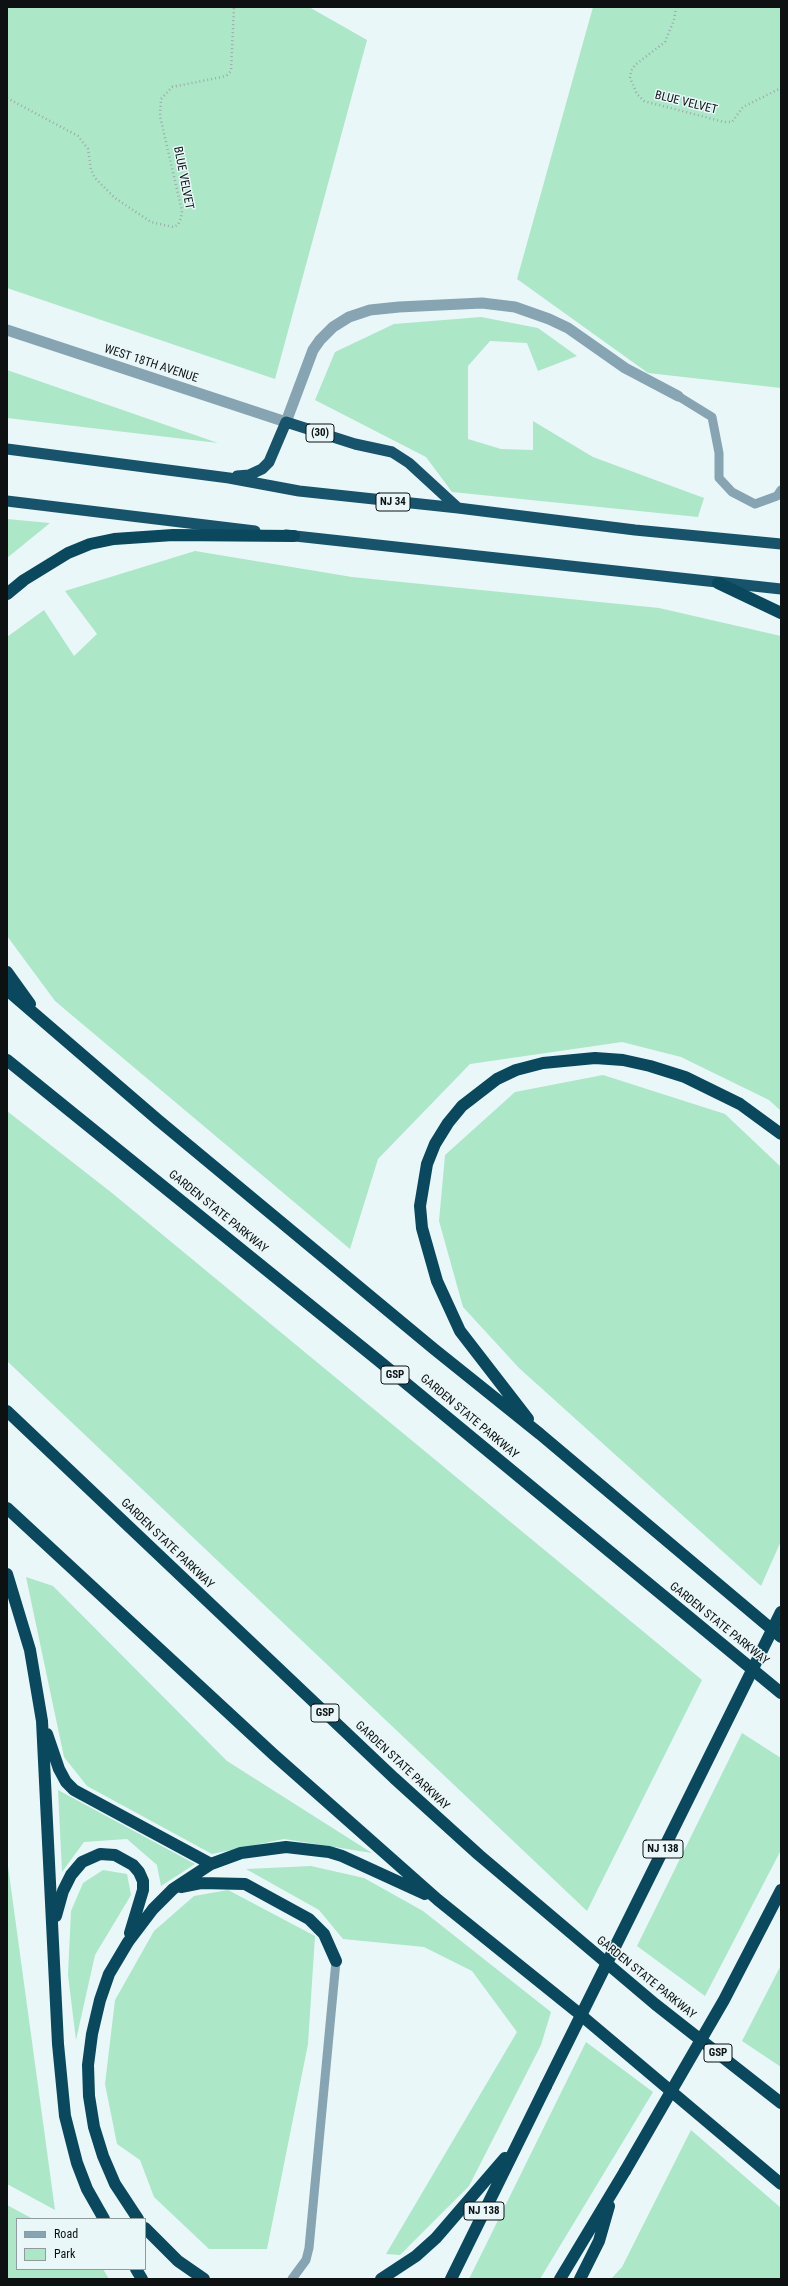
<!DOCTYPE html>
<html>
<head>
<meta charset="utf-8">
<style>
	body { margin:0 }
	#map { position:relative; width:788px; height:2286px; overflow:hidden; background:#e9f7f9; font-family:"Roboto Condensed",sans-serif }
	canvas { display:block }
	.frame { position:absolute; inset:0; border:8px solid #0d1112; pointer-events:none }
	.legend { position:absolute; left:16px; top:2218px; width:130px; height:52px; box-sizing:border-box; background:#e9f7f9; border:1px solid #919b9d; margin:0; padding:5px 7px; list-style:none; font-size:12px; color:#0d1112 }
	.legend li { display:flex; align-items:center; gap:8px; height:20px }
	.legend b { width:20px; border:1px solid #919b9d }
</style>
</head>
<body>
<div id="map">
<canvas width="788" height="2286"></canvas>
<div class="frame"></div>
<ul class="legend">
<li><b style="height:5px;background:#86a4b2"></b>Road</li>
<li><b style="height:11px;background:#ace7c8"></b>Park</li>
</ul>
</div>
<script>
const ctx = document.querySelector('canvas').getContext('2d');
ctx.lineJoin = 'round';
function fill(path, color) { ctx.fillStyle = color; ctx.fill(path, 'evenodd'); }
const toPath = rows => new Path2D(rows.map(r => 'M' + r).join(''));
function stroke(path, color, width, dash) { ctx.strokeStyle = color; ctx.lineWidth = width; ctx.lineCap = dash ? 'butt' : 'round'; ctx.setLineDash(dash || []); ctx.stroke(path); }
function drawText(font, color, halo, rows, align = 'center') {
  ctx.font = font + ' "Roboto Condensed",sans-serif'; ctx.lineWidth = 3; ctx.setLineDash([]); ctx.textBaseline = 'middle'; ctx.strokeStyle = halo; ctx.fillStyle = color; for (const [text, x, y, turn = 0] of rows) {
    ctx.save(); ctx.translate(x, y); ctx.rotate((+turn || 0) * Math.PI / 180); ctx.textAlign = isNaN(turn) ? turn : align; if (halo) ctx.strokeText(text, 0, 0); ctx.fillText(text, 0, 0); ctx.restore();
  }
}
fill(toPath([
	[7,7,309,7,367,40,275,379,7,288],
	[593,7,781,7,781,388,648,373,517,279],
	[481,317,538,328,577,356,538,371,527,343,490,341,468,366,468,439,501,449,533,450,533,421,593,457,704,498,698,517,452,492,426,457,315,400,335,352,394,324],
	[7,370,218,443,7,418],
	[7,519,50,523,7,558],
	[195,551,352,577,659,608,781,636,781,1111,769,1100,681,1057,622,1042,470,1064,378,1159,350,1249,55,1001,7,936,7,637,44,610,74,656,97,634,65,591],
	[603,1075,725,1114,781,1167,781,1541,761,1586,519,1368,463,1307,439,1221,445,1155,515,1092],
	[7,1111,112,1193,702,1680,587,1911,7,1361],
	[26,1577,53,1586,227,1761,372,1853,284,1839,212,1854,87,1786,64,1757],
	[742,1733,781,1758,781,1850,705,1996,637,1946],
	[58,1790,195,1864,161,1886,157,1865,127,1839,84,1842,62,1872],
	[7,1859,55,2210,7,2184],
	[311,1866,364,1878,423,1911,551,2012,541,2045,469,2186,400,2255,386,2254,517,2032,472,1971,424,1947,343,1939,319,1910,246,1869],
	[103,1870,127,1874,131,1895,95,1955,76,2040,68,1975,71,1911,83,1883],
	[228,1890,315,1936,308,2044,267,2249,209,2249,154,2197,140,2160,117,2144,105,2084,115,2000,154,1931,194,1896],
	[781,1965,781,2067,742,2041],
	[586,2042,653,2092,540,2279,469,2279],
	[691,2130,781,2208,781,2279,611,2279,622,2267],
	[7,2205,33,2219,17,2219,17,2269,103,2269,109,2279,7,2279]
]), '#ace7c8');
stroke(toPath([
	[676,7,674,20,665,42,635,65,631,71,630,78,637,94,644,101,724,122,732,122,743,107,781,88],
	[7,98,78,136,88,149,91,170,95,178,115,198,151,222,173,227,178,225,181,218,182,211,160,116,161,99,172,87,222,77,227,75,231,71,234,7]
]), '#9ea9ab', 2.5, [1, 3]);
stroke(toPath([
	[678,396,712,417,719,453,719,478,732,492,755,504,777,496,781,490],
	[292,2279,306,2260,309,2248,336,1961]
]), '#86a4b2', 9);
stroke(toPath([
	[286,422,313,350,320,340,333,327,349,317,370,310,399,307,482,303,515,307,549,319,568,328,625,368,678,396]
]), '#86a4b2', 11);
stroke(toPath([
	[7,330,286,422]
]), '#86a4b2', 11);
stroke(toPath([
	[7,449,229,478,299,491,458,508,635,530,781,544],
	[237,476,249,475,262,469,269,462,286,422,355,444,392,452,409,463,458,508],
	[7,501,255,531],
	[286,535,781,589]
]), '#17546b', 11);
stroke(toPath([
	[718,583,781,613],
	[7,594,24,580,68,553,90,544,114,539,173,535,294,536],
	[7,972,30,1004],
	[7,990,158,1120,434,1349,540,1434,781,1637],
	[7,1060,379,1361,781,1693],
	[7,1411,394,1778,479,1855,655,2004,781,2103],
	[528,1419,460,1331,437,1281,422,1228,420,1206,427,1164,435,1144,448,1123,462,1106,497,1079,516,1070,543,1063,595,1058,623,1060,650,1066,685,1077,740,1104,781,1134],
	[7,1508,273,1754,438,1900,576,2011,781,2184],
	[7,1574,30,1650,42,1721,58,2044,65,2116,77,2163,87,2189,104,2219],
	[47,1734,59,1769,66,1782,74,1790,211,1864],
	[181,1887,201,1883,245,1884,309,1919,324,1934,336,1961],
	[56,1916,63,1891,71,1875,82,1862,100,1854,115,1855,133,1865,139,1872,143,1881,143,1890,130,1933],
	[138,2219,115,2184,103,2156,94,2127,89,2096,88,2065,92,2034,100,2000,109,1974,128,1942,153,1909,173,1889,211,1864,241,1853,286,1847,329,1852,342,1856,425,1894],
	[145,2228,178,2261,204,2279],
	[136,2269,142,2279],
	[381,2279,416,2256,436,2238,505,2158],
	[451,2279,546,2086],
	[560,2279,625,2171],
	[580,2279,599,2241,609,2206]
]), '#0a485d', 12);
stroke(toPath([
	[546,2086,781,1612],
	[625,2171,724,2000,781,1890]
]), '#0a485d', 12);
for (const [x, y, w] of [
	[320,433,28],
	[393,502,34],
	[395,1375,28],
	[325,1713,28],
	[663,1849,40],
	[718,2053,28],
	[484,2211,40]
]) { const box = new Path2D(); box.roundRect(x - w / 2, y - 9, w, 18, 3); ctx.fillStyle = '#e9f7f9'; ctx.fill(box); stroke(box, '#0d1112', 1); }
drawText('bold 11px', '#0d1112', null, [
	["(30)",320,433],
	["NJ 34",393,502],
	["GSP",395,1375],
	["GSP",325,1713],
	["NJ 138",663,1849],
	["GSP",718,2053],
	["NJ 138",484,2211]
]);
drawText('12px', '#0d1112', '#e9f7f9', [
	["BLUE VELVET",686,103,14],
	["BLUE VELVET",183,178,79],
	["WEST 18TH AVENUE",151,364,18],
	["GARDEN STATE PARKWAY",218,1212,39],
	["GARDEN STATE PARKWAY",469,1417,40],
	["GARDEN STATE PARKWAY",167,1544,44],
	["GARDEN STATE PARKWAY",719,1624,39],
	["GARDEN STATE PARKWAY",402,1766,43],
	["GARDEN STATE PARKWAY",646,1978,39]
]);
</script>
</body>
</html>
